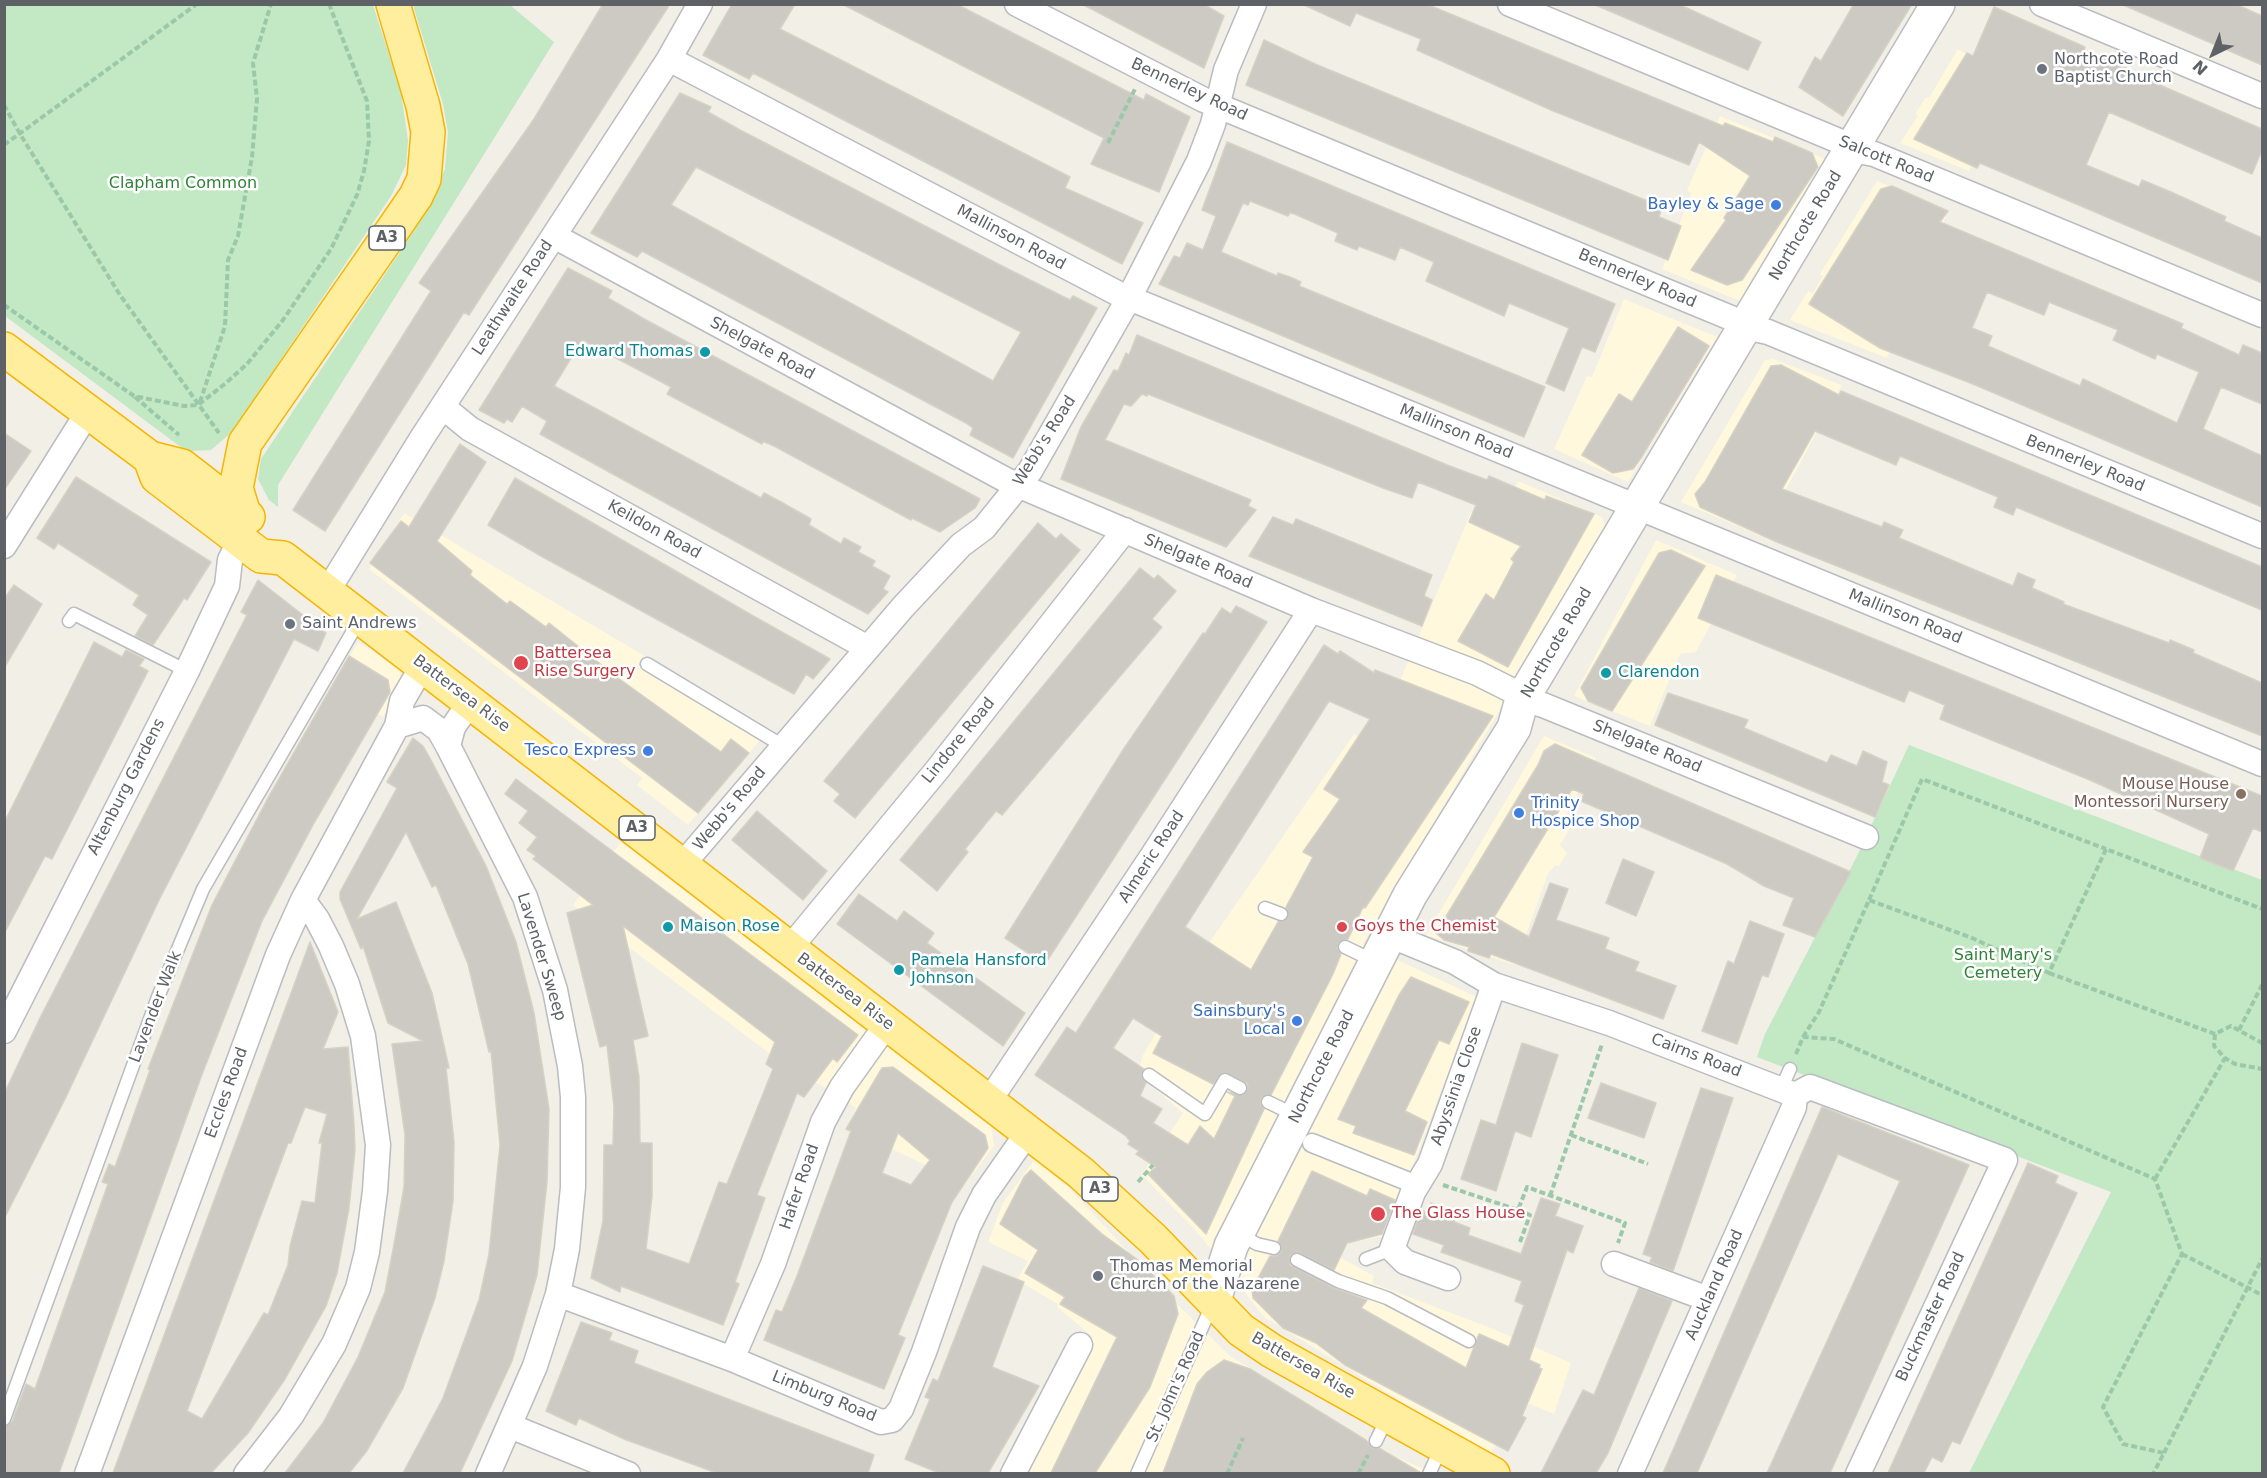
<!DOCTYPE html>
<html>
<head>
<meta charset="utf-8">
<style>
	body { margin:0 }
	#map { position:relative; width:2267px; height:1478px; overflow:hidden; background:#f1efe6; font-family:"DejaVu Sans",sans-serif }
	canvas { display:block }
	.frame { position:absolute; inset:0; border:6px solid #5e6267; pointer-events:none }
	.north { position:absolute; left:2183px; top:24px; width:60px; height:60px; -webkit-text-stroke:4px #fff; paint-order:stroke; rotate:223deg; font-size:16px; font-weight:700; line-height:24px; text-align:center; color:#5e6267 }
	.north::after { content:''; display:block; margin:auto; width:21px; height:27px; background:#5e6267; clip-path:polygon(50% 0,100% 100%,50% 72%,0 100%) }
</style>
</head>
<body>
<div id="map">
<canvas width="2267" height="1478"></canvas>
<div class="frame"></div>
<div class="north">N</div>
</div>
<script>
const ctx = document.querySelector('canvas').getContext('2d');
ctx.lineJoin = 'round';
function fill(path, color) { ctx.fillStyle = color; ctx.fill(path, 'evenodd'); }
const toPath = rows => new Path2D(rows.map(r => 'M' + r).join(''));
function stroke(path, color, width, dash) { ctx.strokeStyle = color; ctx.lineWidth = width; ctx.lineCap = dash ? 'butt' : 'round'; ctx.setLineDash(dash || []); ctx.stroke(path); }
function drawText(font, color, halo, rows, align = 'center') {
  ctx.font = font + ' "DejaVu Sans",sans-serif'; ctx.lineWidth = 5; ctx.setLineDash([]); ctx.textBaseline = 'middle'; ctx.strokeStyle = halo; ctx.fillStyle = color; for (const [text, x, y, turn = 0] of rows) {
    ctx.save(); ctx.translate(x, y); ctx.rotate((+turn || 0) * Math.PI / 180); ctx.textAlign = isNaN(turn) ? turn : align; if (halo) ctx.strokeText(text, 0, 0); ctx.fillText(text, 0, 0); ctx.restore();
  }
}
fill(toPath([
	[1958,49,2005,78,1995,116,1969,171,1900,143,1918,116,1915,114,1926,97,1929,98],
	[1720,116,1825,159,1740,301,1662,269,1691,193,1687,190],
	[1877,181,1948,211,1887,358,1790,320,1808,291,1813,293,1823,276,1820,274],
	[1624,299,1717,337,1628,482,1554,449,1587,376,1592,377],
	[1773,359,1842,385,1761,536,1681,502,1765,360],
	[1518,481,1602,517,1606,528,1363,944,1477,997,1386,1236,1357,1241,1350,1239,1341,1258,1374,1276,1372,1283,1496,1330,1571,1363,1554,1414,1527,1403,1489,1455,1264,1317,1198,1233,1142,1175,1183,1113,1138,1074,1143,1055,1211,940,1354,734,1373,745,1471,512,1500,524],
	[404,513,648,658,643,669,761,739,688,825,637,785,642,778,369,569],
	[1656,540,1737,575,1696,652,1680,654,1650,726,1574,696],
	[358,642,400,670,401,686,383,717,332,687],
	[1544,736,1596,758,1563,821,1571,827,1560,845,1567,853,1559,866,1555,865,1548,874,1515,965,1426,935],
	[621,842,857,1023,913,1061,991,1124,994,1146,965,1184,846,1127,856,1108,819,1084,802,1078,573,905],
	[1035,1159,1072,1191,1167,1294,1230,1356,1395,1456,1432,1473,1294,1473,1302,1453,1239,1433,1224,1473,1027,1473,1092,1336,1057,1307,1058,1304,1017,1280,1028,1261,988,1242,1003,1203]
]), '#fff8dd');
fill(toPath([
	[4,5,373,5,401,92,408,141,406,165,391,196,232,432,211,450,190,451,182,448,5,316],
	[413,5,510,5,554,42,278,485,278,507,269,500,258,479,261,459,424,216,445,169,448,132,443,104],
	[1909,745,2262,880,2262,1473,1969,1473,2111,1192,1757,1057,1765,1034,1856,858]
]), '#c3e8c4');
const building = toPath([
	[603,4,670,4,469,315,464,312,325,531,293,510,431,291,419,283,534,119,603,4],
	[732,4,795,4,780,29,1070,177,1065,188,1143,223,1122,264,753,73,749,79,703,55,732,4],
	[842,4,956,4,1144,100,1146,94,1190,117,1159,192,1091,164,1104,138,842,4],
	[1082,4,1203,4,1224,16,1204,68,1082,4],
	[1302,4,1426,4,1723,126,1725,123,1773,142,1775,137,1812,153,1818,167,1742,280,1727,285,1691,270,1726,220,1724,218,1750,176,1699,142,1689,165,1551,110,1417,50,1421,39,1356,13,1350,26,1302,4],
	[1593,4,1678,4,1761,42,1748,70,1593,4],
	[1854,4,1912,4,1843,116,1799,87,1815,57,1821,61,1854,4],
	[2121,4,2235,4,2262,16,2262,65,2121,4],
	[1994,7,2085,47,2084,50,2128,69,2127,71,2262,129,2262,150,2252,174,2109,112,2086,165,2139,187,2142,180,2171,192,2226,217,2224,221,2262,238,2262,283,1980,163,1977,168,1914,139,1967,53,1973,56,1994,7],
	[1264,40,1315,64,1662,207,1659,217,1681,226,1668,260,1246,85,1264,40],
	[680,93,711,107,708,112,740,130,1004,267,1070,300,1073,296,1097,308,1013,458,970,435,973,428,966,423,642,251,637,257,591,233,680,93],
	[696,167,1021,332,993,381,671,205,696,167],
	[1227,142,1615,304,1595,352,1582,347,1564,391,1546,383,1569,328,1509,303,1504,316,1426,281,1434,262,1400,247,1395,260,1359,246,1357,250,1335,241,1338,233,1290,212,1288,216,1250,201,1248,205,1243,203,1221,252,1277,276,1278,273,1290,277,1301,282,1299,286,1545,387,1524,437,1159,284,1174,256,1180,258,1187,243,1203,250,1216,216,1202,210,1227,142],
	[1892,186,1948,211,1940,222,2183,324,2181,328,2239,355,2243,345,2262,353,2262,404,2221,387,2203,429,2262,456,2262,507,1973,384,1880,348,1809,304,1881,189,1892,186],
	[1987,292,2044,315,2049,302,2118,330,2113,340,2155,359,2157,354,2199,372,2177,423,2083,379,2080,386,1988,346,1992,336,1972,328,1987,292],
	[568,268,612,291,608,298,646,320,980,499,975,508,940,532,912,518,911,520,776,447,763,441,762,444,667,394,671,387,582,340,554,386,761,498,764,493,781,502,811,519,809,525,841,544,844,538,861,547,858,552,875,561,872,566,890,576,883,589,888,592,868,614,540,434,547,421,522,406,512,422,507,419,504,423,479,410,568,268],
	[1678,327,1709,346,1641,458,1633,469,1613,473,1582,455,1619,394,1632,402,1678,327],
	[1137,335,1447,465,1487,480,1489,476,1545,500,1546,496,1594,514,1508,667,1458,641,1486,594,1494,600,1514,562,1511,559,1521,546,1469,522,1476,505,1418,482,1412,498,1383,488,1148,394,1147,396,1142,394,1131,406,1124,404,1105,440,1251,500,1248,506,1256,510,1226,547,1061,479,1081,427,1114,370,1118,371,1126,353,1129,355,1137,335],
	[1781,365,1839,395,1841,391,2262,567,2262,610,2016,507,2013,515,1994,507,1998,497,1900,456,1896,465,1815,431,1782,489,1882,527,1884,522,1893,526,1903,530,1899,538,2013,586,2018,573,2035,580,2032,588,2064,602,2063,604,2169,643,2170,640,2194,650,2193,653,2262,683,2262,736,1777,542,1700,507,1695,494,1705,482,1771,366,1781,365],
	[4,433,31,451,4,490,4,433],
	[460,444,486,462,437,541,472,571,470,575,507,604,510,601,546,627,549,623,618,678,721,752,731,739,749,753,698,813,370,563,401,521,409,527,460,444],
	[76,477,211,562,187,600,184,598,153,645,135,636,148,615,133,605,139,595,58,543,54,549,37,538,76,477],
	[515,478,755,617,830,659,813,679,806,674,794,694,541,556,488,525,515,478],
	[1273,517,1293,525,1296,519,1432,575,1424,596,1432,600,1422,626,1249,556,1273,517],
	[1038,523,1056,539,1061,534,1080,550,855,818,834,801,840,794,824,781,1038,523],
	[1671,550,1705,566,1612,711,1588,701,1581,688,1659,553,1671,550],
	[1140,568,1154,579,1158,575,1176,591,1152,619,1162,627,1002,815,996,811,965,849,968,852,937,891,900,860,1140,568],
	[1716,575,2262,796,2262,832,2253,828,2233,871,2200,858,2209,834,2090,780,1940,719,1945,705,1909,690,1904,702,1698,618,1716,575],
	[258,580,326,633,318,651,294,639,159,900,64,1101,4,1219,4,1094,40,1018,247,615,241,612,258,580],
	[14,585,42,604,4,668,4,599,14,585],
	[1236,606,1267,622,1045,964,1005,938,1123,750,1203,633,1205,634,1222,608,1231,614,1236,606],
	[94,642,122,657,126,650,144,659,139,666,148,671,52,859,45,856,4,934,4,823,94,642],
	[1324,645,1338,654,1340,651,1374,673,1375,670,1493,716,1365,908,1363,907,1348,939,1338,943,1337,948,1341,954,1333,974,1271,1095,1261,1098,1260,1103,1264,1109,1206,1234,1148,1174,1156,1167,1136,1154,1139,1151,1128,1144,1130,1141,1126,1136,1035,1075,1067,1027,1076,1033,1324,645],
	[1329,701,1370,719,1324,789,1340,799,1303,852,1313,857,1286,907,1288,917,1278,922,1251,970,1185,927,1329,701],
	[1133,1018,1162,1036,1153,1053,1213,1084,1224,1072,1247,1083,1248,1088,1244,1095,1227,1092,1235,1096,1214,1139,1200,1126,1188,1145,1153,1123,1162,1109,1140,1096,1146,1083,1141,1075,1144,1069,1113,1048,1133,1018],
	[349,656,388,680,390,692,314,823,262,921,201,1077,59,1473,4,1473,4,1427,12,1422,26,1384,35,1389,108,1184,102,1182,109,1164,115,1167,150,1070,148,1069,212,905,268,798,349,656],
	[1668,693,1748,720,1744,728,1827,763,1831,755,1857,766,1863,751,1887,762,1882,782,1889,785,1875,817,1655,725,1668,693],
	[413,738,423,746,431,760,486,866,516,942,534,1013,549,1109,547,1182,537,1275,512,1361,460,1473,403,1473,443,1398,479,1300,489,1254,500,1145,491,1051,489,1052,468,964,436,885,432,887,406,832,357,919,396,902,432,993,449,1068,446,1068,454,1142,453,1201,444,1261,435,1298,403,1388,366,1452,349,1473,285,1473,323,1423,358,1357,385,1292,395,1239,404,1187,405,1135,392,1044,423,1041,388,1023,363,946,361,949,340,899,340,892,397,788,387,782,413,738],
	[1555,744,1851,872,1815,937,1783,925,1794,898,1764,886,1727,864,1581,801,1584,794,1572,789,1494,917,1529,937,1550,883,1568,889,1556,920,1609,938,1605,949,1639,962,1635,971,1676,986,1663,1019,1491,954,1489,958,1468,951,1469,947,1444,940,1436,933,1538,765,1544,751,1555,744],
	[516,779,858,1035,837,1062,833,1058,804,1097,797,1093,757,1195,765,1198,735,1282,739,1284,723,1325,621,1286,620,1292,591,1278,603,1221,604,1145,613,1145,614,1107,607,1045,600,1047,567,913,593,905,533,859,536,856,527,850,537,837,519,823,528,811,505,794,516,779],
	[623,926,775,1042,766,1064,773,1069,727,1184,719,1182,689,1264,646,1249,652,1196,652,1143,640,1143,639,1077,633,1040,648,1036,623,926],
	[757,811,827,871,803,900,732,840,757,811],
	[1623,859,1654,872,1636,916,1606,903,1623,859],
	[859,894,897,921,904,911,934,933,927,943,1025,1013,1003,1046,837,924,859,894],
	[1750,921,1784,934,1768,977,1762,975,1737,1044,1702,1031,1728,961,1734,964,1750,921],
	[310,942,338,1012,323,1049,348,1047,354,1125,355,1150,349,1208,337,1273,326,1306,285,1379,248,1433,211,1473,113,1473,310,942],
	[305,1107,327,1114,319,1143,322,1143,315,1203,302,1201,290,1246,288,1265,268,1315,264,1313,202,1419,187,1411,288,1143,291,1143,305,1107],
	[1411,977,1469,1002,1449,1044,1439,1040,1405,1111,1427,1122,1414,1155,1353,1133,1356,1126,1338,1119,1399,995,1411,977],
	[1522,1043,1558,1055,1531,1137,1515,1131,1496,1191,1461,1179,1481,1120,1496,1125,1522,1043],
	[893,1067,985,1135,988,1148,952,1202,898,1335,905,1338,884,1389,764,1340,776,1310,782,1312,797,1276,851,1131,846,1129,882,1068,893,1067],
	[898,1133,930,1160,911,1185,882,1173,898,1133],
	[1601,1083,1656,1103,1644,1138,1588,1118,1601,1083],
	[1701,1088,1733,1098,1673,1271,1650,1262,1652,1257,1643,1254,1701,1088],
	[1822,1107,1969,1165,1830,1473,1767,1473,1900,1181,1838,1154,1697,1473,1663,1473,1822,1107],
	[2028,1163,2058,1176,2055,1183,2077,1193,1960,1444,1952,1441,1942,1462,1932,1457,1924,1473,1888,1473,2028,1163],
	[1031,1170,1102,1234,1138,1260,1174,1296,1178,1314,1150,1387,1095,1473,1051,1473,1117,1337,1060,1304,1065,1297,1025,1273,1038,1250,1000,1224,1024,1177,1031,1170],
	[1312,1171,1367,1196,1370,1189,1395,1200,1382,1234,1347,1243,1334,1270,1297,1252,1290,1256,1290,1265,1334,1288,1367,1300,1361,1308,1466,1368,1479,1334,1509,1347,1524,1305,1515,1301,1522,1281,1441,1252,1444,1245,1413,1234,1421,1210,1428,1213,1431,1203,1458,1212,1454,1222,1470,1228,1468,1235,1521,1254,1541,1198,1560,1204,1555,1216,1583,1226,1573,1253,1567,1250,1529,1360,1540,1365,1539,1368,1542,1369,1522,1416,1526,1418,1508,1451,1345,1365,1316,1343,1283,1328,1253,1298,1252,1289,1270,1256,1277,1256,1282,1250,1278,1241,1312,1171],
	[983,1266,1024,1282,992,1367,1039,1386,988,1473,939,1473,905,1459,930,1399,925,1397,933,1379,938,1381,983,1266],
	[1639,1288,1672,1301,1608,1453,1596,1473,1541,1473,1583,1390,1594,1395,1639,1288],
	[581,1322,612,1333,609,1340,638,1351,634,1363,874,1455,868,1473,717,1473,624,1439,579,1418,576,1425,546,1411,581,1322],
	[1224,1360,1250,1369,1366,1440,1372,1448,1379,1448,1421,1473,1163,1473,1197,1384,1207,1372,1224,1360]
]);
fill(building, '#cccac3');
stroke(building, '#d6d1c4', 1.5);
const service = toPath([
	[69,621,74,614,187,671],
	[647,664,783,746],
	[1265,908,1281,914],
	[1345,947,1374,961],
	[1149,1075,1205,1114,1225,1080,1240,1088],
	[1781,1089,1790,1069],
	[1268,1102,1297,1116],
	[1239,1234,1257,1244,1274,1248],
	[1366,1259,1392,1249],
	[1297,1260,1338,1281,1387,1298,1469,1341],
	[4,1419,158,997,203,889,360,619],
	[1376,1441,1387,1418],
	[1137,1474,1212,1305],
	[1429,1474,1442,1446]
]);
const pedestrian = toPath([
	[1312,1143,1417,1185]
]);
const minor = toPath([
	[1017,4,1204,100,1731,318,1745,327,1768,332,2262,536],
	[1510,4,1839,141,1851,150,1874,154,2262,315],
	[2042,4,2262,96],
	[669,59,1117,293,2262,764],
	[554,236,1006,480,1311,610,1477,673,1515,692,1522,699,1543,705,1866,837],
	[443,407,470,429,868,648],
	[4,546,88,412],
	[327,592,422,438,669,59,700,4],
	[471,701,453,727,448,746,525,897,555,990,570,1066,573,1097,573,1187,567,1249,558,1294,535,1366,488,1474],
	[397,726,423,718,439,730,448,746],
	[683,864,903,607,961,545,984,528,1030,471,1129,298,1199,161,1213,124,1226,70,1254,4],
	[1389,935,1455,962,1494,985,1609,1023,1795,1095],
	[789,949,937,770,1125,530],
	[4,1031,187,671,227,586,230,560,240,540],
	[1795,1095,1810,1087,2005,1160,1858,1474],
	[989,1101,1153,855,1311,610],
	[1614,1264,1708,1299],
	[1448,1278,1405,1262,1392,1249,1413,1192,1430,1164,1494,985],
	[558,1294,732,1359,881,1422,892,1420,901,1409,924,1352,968,1227,984,1195,1028,1132],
	[732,1359,773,1264,823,1122,842,1087,887,1024],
	[510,1426,628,1474],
	[87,1474,278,955,303,900,397,726,402,701,423,665],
	[246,1474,291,1416,334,1344,358,1288,367,1252,375,1191,378,1145,363,1036,347,984,331,946,317,919,303,900],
	[1013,1474,1080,1345],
	[1630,1474,1794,1107,1795,1095]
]);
const secondary = toPath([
	[1214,1300,1231,1246,1410,895,1514,728,1522,699,1938,4]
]);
const trunk = toPath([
	[4,349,150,458,182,466,248,517],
	[150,458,157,477,261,556,283,558,1081,1173,1153,1239,1241,1330,1272,1351,1493,1474],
	[244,514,236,488,245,443,383,244,416,196,424,179,428,132,423,106,393,4]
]);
stroke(service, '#b9bcc0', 15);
stroke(pedestrian, '#b9bcc0', 21);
stroke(minor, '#b9bcc0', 27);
stroke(secondary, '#babdc2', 36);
stroke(trunk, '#f7b400', 36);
stroke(toPath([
	[4,105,20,134,120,295,219,433],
	[1108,143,1135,89],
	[4,145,197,4],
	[4,305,134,396,184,406,198,405,226,383,247,364,283,320,331,249,357,195,364,171,369,141,367,101,329,4],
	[135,397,179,435],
	[200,402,225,326,228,260,238,236,252,157,257,99,253,63,271,4],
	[1869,900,1922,779,2106,849],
	[2049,973,2215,1034,2231,1026,2262,1043],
	[2239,1030,2262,985],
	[2215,1034,2214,1046,2225,1058,2235,1064,2262,1069],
	[1803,1037,1819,1012,1869,900,1972,938,2049,973,2106,849,2262,909],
	[1796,1054,1803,1037,1834,1039,2155,1179,2182,1254,2103,1407,2123,1444,2164,1453,2153,1474],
	[1571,1135,1648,1164],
	[2155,1179,2225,1058],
	[1138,1182,1153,1165],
	[1443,1185,1518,1210,1527,1187,1625,1223,1618,1243],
	[1550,1196,1602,1044],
	[1518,1210,1530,1215,1520,1242],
	[2182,1254,2262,1295],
	[2164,1453,2262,1259],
	[1227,1474,1243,1438],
	[1358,1474,1368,1455]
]), '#9ac8a9', 4, [6, 3]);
stroke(service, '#fff', 12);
stroke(pedestrian, '#fff', 18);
stroke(minor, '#fff', 24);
stroke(secondary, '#fff', 33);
stroke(trunk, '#ffee9e', 33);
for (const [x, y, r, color] of [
	[2042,69,6,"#6b7280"],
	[1776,205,6,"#3f7fe0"],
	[705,352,6,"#0f9aa8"],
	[290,624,6,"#6b7280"],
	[521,663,8,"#e0444e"],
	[1606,673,6,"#0f9aa8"],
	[648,751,6,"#3f7fe0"],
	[2241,794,6,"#8d6e63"],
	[1519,813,6,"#3f7fe0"],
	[668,927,6,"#0f9aa8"],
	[1342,927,6,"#e0444e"],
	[899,970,6,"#0f9aa8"],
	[1297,1021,6,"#3f7fe0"],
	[1378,1214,8,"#e0444e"],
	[1098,1276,6,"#6b7280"]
]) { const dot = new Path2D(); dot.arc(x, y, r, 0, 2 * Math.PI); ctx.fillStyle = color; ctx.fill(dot); stroke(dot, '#fff', 2); }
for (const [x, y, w] of [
	[387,238,36],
	[637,828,36],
	[1100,1189,36]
]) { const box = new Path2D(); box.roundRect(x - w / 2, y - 12, w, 24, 4.5); ctx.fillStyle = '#fff'; ctx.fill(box); stroke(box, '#5e6267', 1.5); }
drawText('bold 15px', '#5e6267', null, [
	["A3",387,238],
	["A3",637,828],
	["A3",1100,1189]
]);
drawText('16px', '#5b616d', '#fff', [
	["Northcote Road",2054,60],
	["Baptist Church",2054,78],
	["Saint Andrews",302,624],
	["Thomas Memorial",1110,1267],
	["Church of the Nazarene",1110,1285]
], 'left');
drawText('16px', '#5e6267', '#fff', [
	["Bennerley Road",1189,90,25],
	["Salcott Road",1886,160,22],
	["Northcote Road",1806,226,-59],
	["Mallinson Road",1011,238,28],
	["Bennerley Road",1637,279,23],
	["Leathwaite Road",513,298,-57],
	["Shelgate Road",762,349,28],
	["Mallinson Road",1456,432,22],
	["Webb's Road",1045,441,-58],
	["Bennerley Road",2085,464,22],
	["Keildon Road",654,530,29],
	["Shelgate Road",1198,562,23],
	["Mallinson Road",1905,617,22],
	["Northcote Road",1557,643,-60],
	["Battersea Rise",461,694,37],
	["Lindore Road",959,741,-51],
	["Shelgate Road",1647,747,22],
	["Altenburg Gardens",127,787,-63],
	["Webb's Road",730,809,-50],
	["Almeric Road",1152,857,-57],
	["Lavender Sweep",541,957,73],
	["Battersea Rise",845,992,37],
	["Lavender Walk",156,1007,-69],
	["Cairns Road",1696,1056,21],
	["Northcote Road",1322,1067,-63],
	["Abyssinia Close",1457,1086,-71],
	["Eccles Road",227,1093,-70],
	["Hafer Road",800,1187,-71],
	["Auckland Road",1715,1285,-66],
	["Buckmaster Road",1931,1317,-65],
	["Battersea Rise",1303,1366,30],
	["St. John's Road",1176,1387,-66],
	["Limburg Road",824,1397,22]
]);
drawText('16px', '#318239', '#fff', [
	["Clapham Common",183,184],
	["Saint Mary's",2003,956],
	["Cemetery",2003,974]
]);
drawText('16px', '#366cbe', '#fff', [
	["Bayley & Sage",1764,205],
	["Tesco Express",636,751],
	["Trinity",1531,804,"left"],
	["Hospice Shop",1531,822,"left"],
	["Sainsbury's",1285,1012],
	["Local",1285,1030]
], 'right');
drawText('16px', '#0d838f', '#fff', [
	["Edward Thomas",693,352,"right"],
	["Clarendon",1618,673],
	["Maison Rose",680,927],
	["Pamela Hansford",911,961],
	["Johnson",911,979]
], 'left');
drawText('16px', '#be3a42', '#fff', [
	["Battersea",534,654],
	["Rise Surgery",534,672],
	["Goys the Chemist",1354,927],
	["The Glass House",1392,1214]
], 'left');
drawText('16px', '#785e54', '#fff', [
	["Mouse House",2229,785],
	["Montessori Nursery",2229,803]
], 'right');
</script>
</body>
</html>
